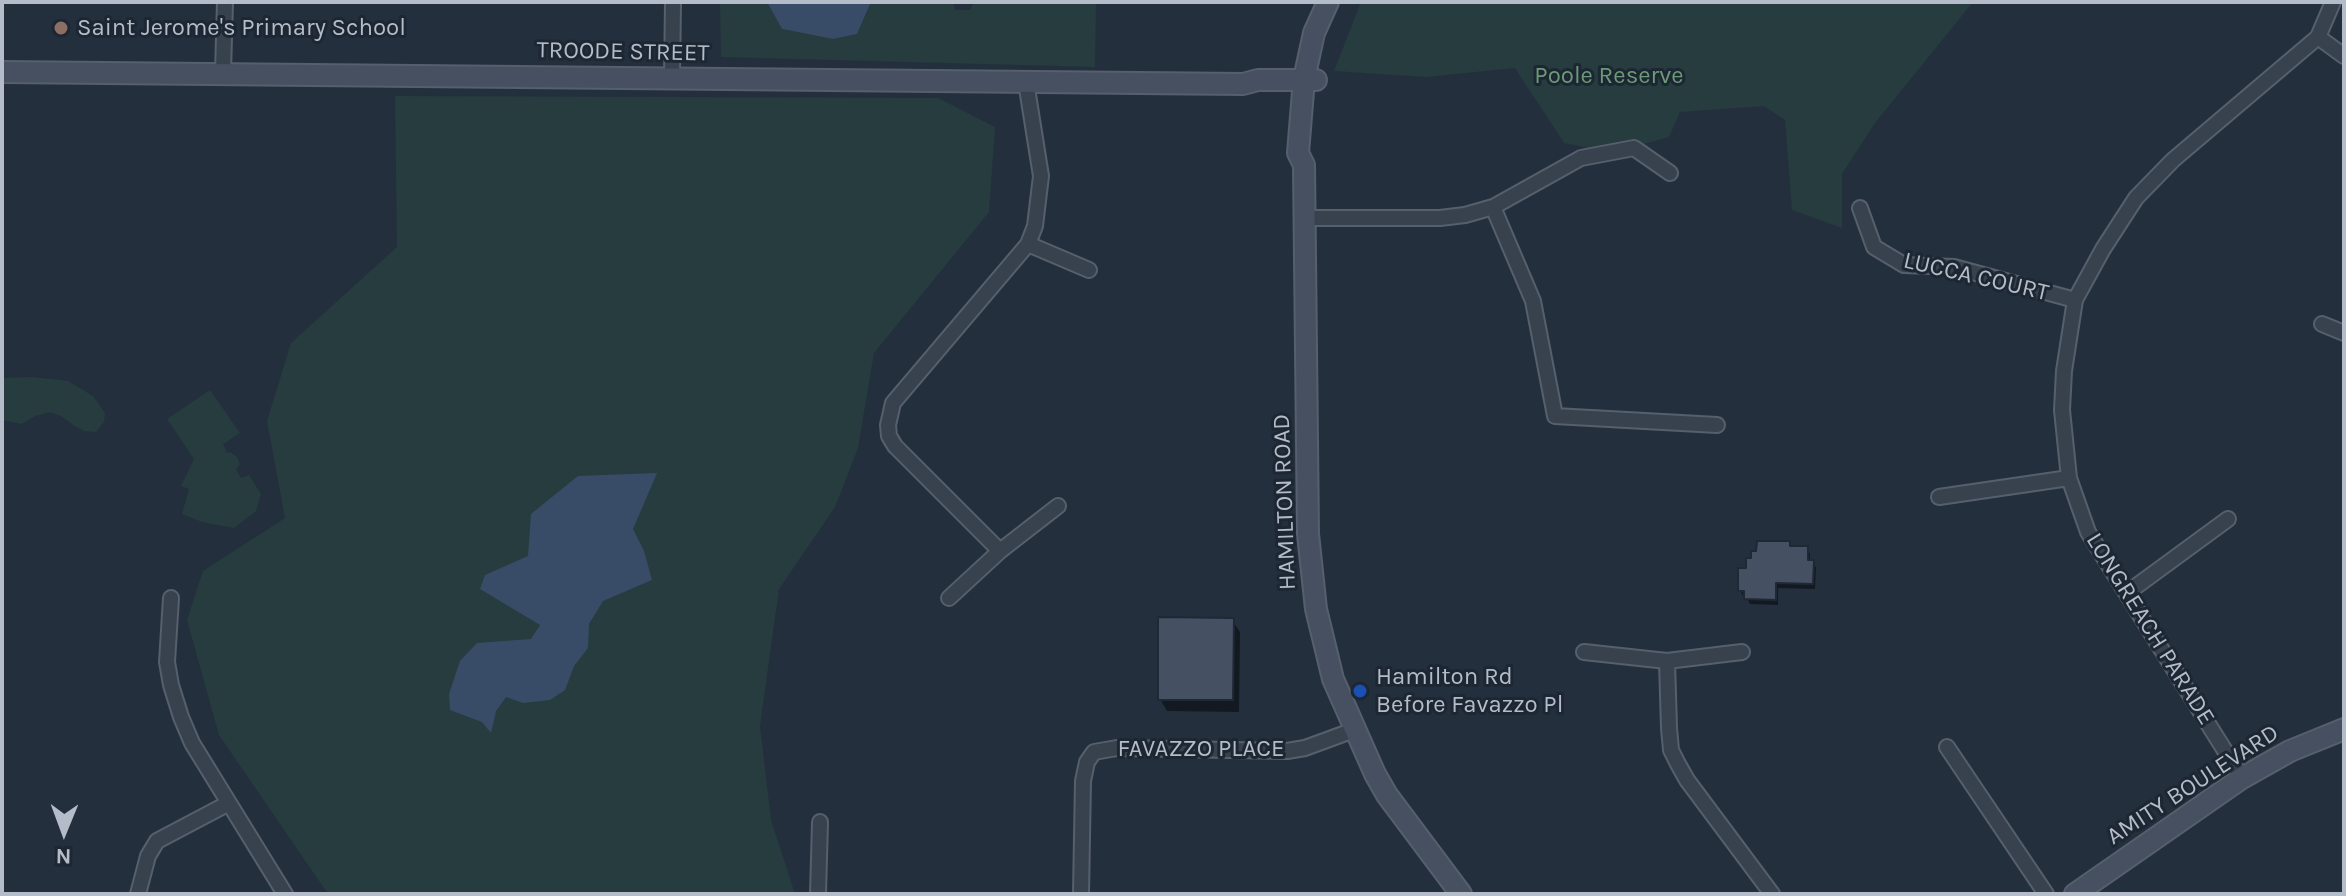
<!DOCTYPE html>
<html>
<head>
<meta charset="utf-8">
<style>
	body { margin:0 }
	#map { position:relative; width:2346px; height:896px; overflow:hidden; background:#242f3e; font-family:Karla,sans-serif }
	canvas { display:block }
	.frame { position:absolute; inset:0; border:4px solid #b4bcc9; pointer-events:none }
	.north { position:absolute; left:24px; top:792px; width:80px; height:80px; -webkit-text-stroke:6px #1d2633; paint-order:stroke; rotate:181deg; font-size:22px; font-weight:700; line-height:32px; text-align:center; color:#b4bcc9 }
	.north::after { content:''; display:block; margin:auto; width:28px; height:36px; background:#b4bcc9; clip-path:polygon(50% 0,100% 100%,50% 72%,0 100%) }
</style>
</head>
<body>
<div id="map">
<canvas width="2346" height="896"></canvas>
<div class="frame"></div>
<div class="north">N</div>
</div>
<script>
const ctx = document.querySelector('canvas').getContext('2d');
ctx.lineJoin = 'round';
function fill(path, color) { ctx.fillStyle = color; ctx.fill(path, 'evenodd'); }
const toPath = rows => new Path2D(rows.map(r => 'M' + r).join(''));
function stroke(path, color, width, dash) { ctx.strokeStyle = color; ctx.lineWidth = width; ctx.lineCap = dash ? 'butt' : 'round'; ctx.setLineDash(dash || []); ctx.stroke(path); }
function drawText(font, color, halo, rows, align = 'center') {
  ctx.font = font + ' Karla,sans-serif'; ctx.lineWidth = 6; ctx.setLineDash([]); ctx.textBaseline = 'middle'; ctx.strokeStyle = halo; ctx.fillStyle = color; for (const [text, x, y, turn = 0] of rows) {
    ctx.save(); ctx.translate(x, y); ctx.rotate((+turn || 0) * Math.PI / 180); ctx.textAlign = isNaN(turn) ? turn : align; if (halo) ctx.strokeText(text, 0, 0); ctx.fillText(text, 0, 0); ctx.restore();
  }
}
fill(toPath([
	[720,2,767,2,782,29,833,39,857,34,871,2,953,2,955,10,970,10,974,2,1096,2,1095,67,721,57],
	[1361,2,1973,2,1875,123,1842,174,1842,228,1792,210,1785,120,1764,106,1680,112,1669,137,1612,153,1564,143,1515,68,1426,77,1334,71],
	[395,96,938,98,995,127,989,212,874,353,858,448,835,507,779,589,760,726,771,820,795,894,328,894,219,735,187,620,203,571,285,518,267,421,291,343,397,247],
	[32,377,68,381,93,396,105,413,104,422,96,432,84,431,73,425,63,417,50,412,35,416,22,424,2,420,2,378],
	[210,390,240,433,223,444,227,453,230,452,237,457,240,464,236,469,241,478,249,475,261,494,256,511,234,528,202,522,182,514,189,489,181,486,194,459,167,419]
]), '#263c3f');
fill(toPath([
	[767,2,871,2,857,34,833,39,782,29],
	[657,473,633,529,644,551,652,580,603,601,589,624,588,648,574,666,565,690,550,700,523,703,506,697,496,711,491,733,482,722,450,710,449,694,460,661,477,643,531,639,540,625,480,589,485,575,528,556,531,514,578,476]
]), '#394c67');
fill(toPath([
	[1789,543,1792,548,1807,548,1810,554,1810,562,1816,567,1815,589,1778,588,1778,605,1750,604,1746,596,1743,596,1740,590,1748,570],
	[1232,620,1240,632,1239,712,1167,711,1160,699]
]), '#0007');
const building = toPath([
	[1757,541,1790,541,1790,546,1808,546,1808,560,1814,560,1813,584,1776,583,1776,600,1744,599,1744,591,1738,591,1738,568,1746,568,1746,558,1751,558,1751,551,1756,551,1757,541],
	[1158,617,1234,618,1233,700,1158,700,1158,617]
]);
fill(building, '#455162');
stroke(building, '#1f2835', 2);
const street = toPath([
	[2318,37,2344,56],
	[223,72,225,2],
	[672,79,673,2],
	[1493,207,1533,301,1555,416,1717,425],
	[1860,208,1874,247,1904,265,1954,267,2075,300],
	[1305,218,1440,218,1465,215,1493,207,1581,158,1634,148,1670,173],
	[1028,244,1089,270],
	[2322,324,2344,333],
	[1939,497,2069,478],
	[1000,551,895,446,889,436,888,425,893,403,1028,244,1035,226,1041,176,1026,82],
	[2127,593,2228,519],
	[171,598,167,662,171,685,181,717,192,743,285,894],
	[949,598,1000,551,1058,506],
	[1584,652,1667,661,1742,652],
	[1667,661,1669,728,1671,750,1678,764,1687,780,1772,894],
	[1947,747,2046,894],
	[2242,778,2088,532,2069,478,2062,410,2064,371,2075,300,2103,249,2136,198,2173,160,2318,37,2333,2],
	[138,894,148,856,157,841,229,803],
	[818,894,820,822],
	[1081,894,1083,781,1087,762,1094,752,1117,748,1287,751,1305,748,1354,730]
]);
const secondary = toPath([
	[1328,2,1314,33,1304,79,1298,153,1304,165,1308,534,1316,609,1333,679,1375,774,1387,795,1461,894],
	[2,72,1243,84,1258,80,1316,80],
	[2075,894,2242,778,2290,751,2344,729]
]);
stroke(street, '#565f6c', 18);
stroke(secondary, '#565f6c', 24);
stroke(street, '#38414e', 14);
stroke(secondary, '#465061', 20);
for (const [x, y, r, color] of [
	[61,28,8,"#8d6e63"],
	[1360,691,8,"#1a4fb4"]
]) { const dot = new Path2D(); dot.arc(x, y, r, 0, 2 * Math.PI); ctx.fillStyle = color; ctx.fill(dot); stroke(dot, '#1d2633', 3); }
drawText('24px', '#b4bcc9', '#1d2633', [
	["Saint Jerome's Primary School",77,28],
	["Hamilton Rd",1376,677],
	["Before Favazzo Pl",1376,705]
], 'left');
drawText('24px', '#b4bcc9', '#1d2633', [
	["TROODE STREET",623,52,1],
	["LUCCA COURT",1976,277,13],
	["HAMILTON ROAD",1285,502,-92],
	["LONGREACH PARADE",2150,629,58],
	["FAVAZZO PLACE",1201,749],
	["AMITY BOULEVARD",2193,785,-33]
]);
drawText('24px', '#6b9a76', '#1d2633', [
	["Poole Reserve",1609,76]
]);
</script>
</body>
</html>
